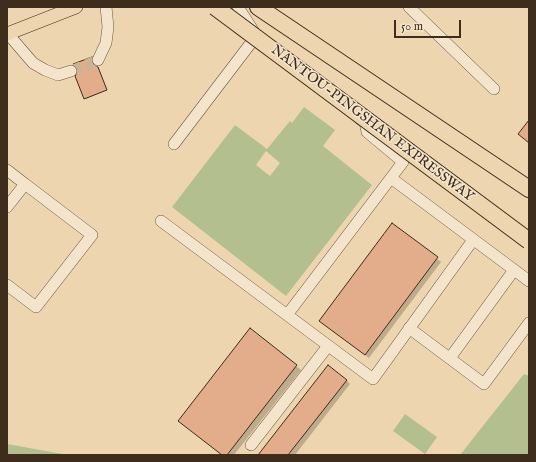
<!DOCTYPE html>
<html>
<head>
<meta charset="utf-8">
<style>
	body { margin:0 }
	#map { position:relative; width:536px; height:462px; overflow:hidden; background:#edd6af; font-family:"IM FELL English",serif }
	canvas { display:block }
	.frame { position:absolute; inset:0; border:8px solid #3e2c1c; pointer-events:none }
	.scale { position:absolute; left:394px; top:20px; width:67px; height:18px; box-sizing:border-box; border:2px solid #3e2c1c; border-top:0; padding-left:5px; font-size:12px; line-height:14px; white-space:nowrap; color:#3e2c1c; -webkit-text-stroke:3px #f3e4cb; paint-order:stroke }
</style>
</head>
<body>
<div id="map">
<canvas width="536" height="462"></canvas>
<div class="frame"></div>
<div class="scale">50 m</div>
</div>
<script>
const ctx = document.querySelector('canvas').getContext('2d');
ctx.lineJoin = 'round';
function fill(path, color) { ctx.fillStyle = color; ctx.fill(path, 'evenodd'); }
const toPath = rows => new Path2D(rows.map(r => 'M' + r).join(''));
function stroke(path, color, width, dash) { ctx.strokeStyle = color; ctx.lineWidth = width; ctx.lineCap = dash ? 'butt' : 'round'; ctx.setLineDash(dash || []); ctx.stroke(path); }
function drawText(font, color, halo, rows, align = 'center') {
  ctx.font = font + ' "IM FELL English",serif'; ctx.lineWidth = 3; ctx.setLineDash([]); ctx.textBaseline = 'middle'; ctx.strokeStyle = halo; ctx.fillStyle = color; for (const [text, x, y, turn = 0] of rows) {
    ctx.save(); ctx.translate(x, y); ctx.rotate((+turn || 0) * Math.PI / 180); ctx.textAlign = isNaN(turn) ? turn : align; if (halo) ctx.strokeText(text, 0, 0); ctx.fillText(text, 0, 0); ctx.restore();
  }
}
fill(toPath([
	[304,107,335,130,323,146,372,185,286,296,172,207,235,125,267,149,290,121,292,123],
	[266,151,280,163,270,176,256,165],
	[524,374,529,376,529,455,460,455],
	[405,414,437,437,425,454,393,431],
	[7,444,68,455,7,455]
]), '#b3bf8f');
fill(toPath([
	[92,58,92,65,99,69,107,90,86,99,79,68],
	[393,224,441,262,369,358,324,325],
	[250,330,301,370,234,455,222,455,179,421],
	[346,380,350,384,295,455,259,455]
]), '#0003');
const building = toPath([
	[92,57,92,64,98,67,107,90,84,99,75,76,78,73,78,69,73,64,92,57],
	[529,120,529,143,518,134,529,120],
	[392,223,438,257,365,355,319,321,392,223],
	[250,328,297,365,227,455,222,455,178,421,250,328],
	[328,365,347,380,288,455,258,455,328,365]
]);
fill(building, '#e3ad8b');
stroke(building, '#3e2c1c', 1);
stroke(toPath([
	[71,71,98,60]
]), '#cab492', 11, [11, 5.5]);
const minor = toPath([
	[238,7,254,32],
	[409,7,494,89],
	[8,34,33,63,45,70,58,75,71,71],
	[98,60,106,43,108,27,106,7],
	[174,144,257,35],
	[7,170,25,184,7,207],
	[391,178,529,281],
	[161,221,373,379,473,240],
	[7,285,36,307,92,235,25,184],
	[287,315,403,162,367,132,365,122,360,119],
	[409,328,484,384,529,323],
	[450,358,514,270],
	[251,445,328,346]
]);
const major = toPath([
	[7,34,76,7]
]);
const highway = toPath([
	[258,7,529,189]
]);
stroke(minor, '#6a5641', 12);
stroke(major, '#3e2c1c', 14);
stroke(highway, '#3e2c1c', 18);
stroke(minor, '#f3e4cb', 11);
stroke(major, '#edd6af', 13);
stroke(highway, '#edd6af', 16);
const highwayBridge = toPath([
	[215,7,529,241]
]);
stroke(highwayBridge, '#3e2c1c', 18, []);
stroke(highwayBridge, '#edd6af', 16);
drawText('14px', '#3e2c1c', '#f3e4cb', [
	["NANTOU-PINGSHAN EXPRESSWAY",372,124,37]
]);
</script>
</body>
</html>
